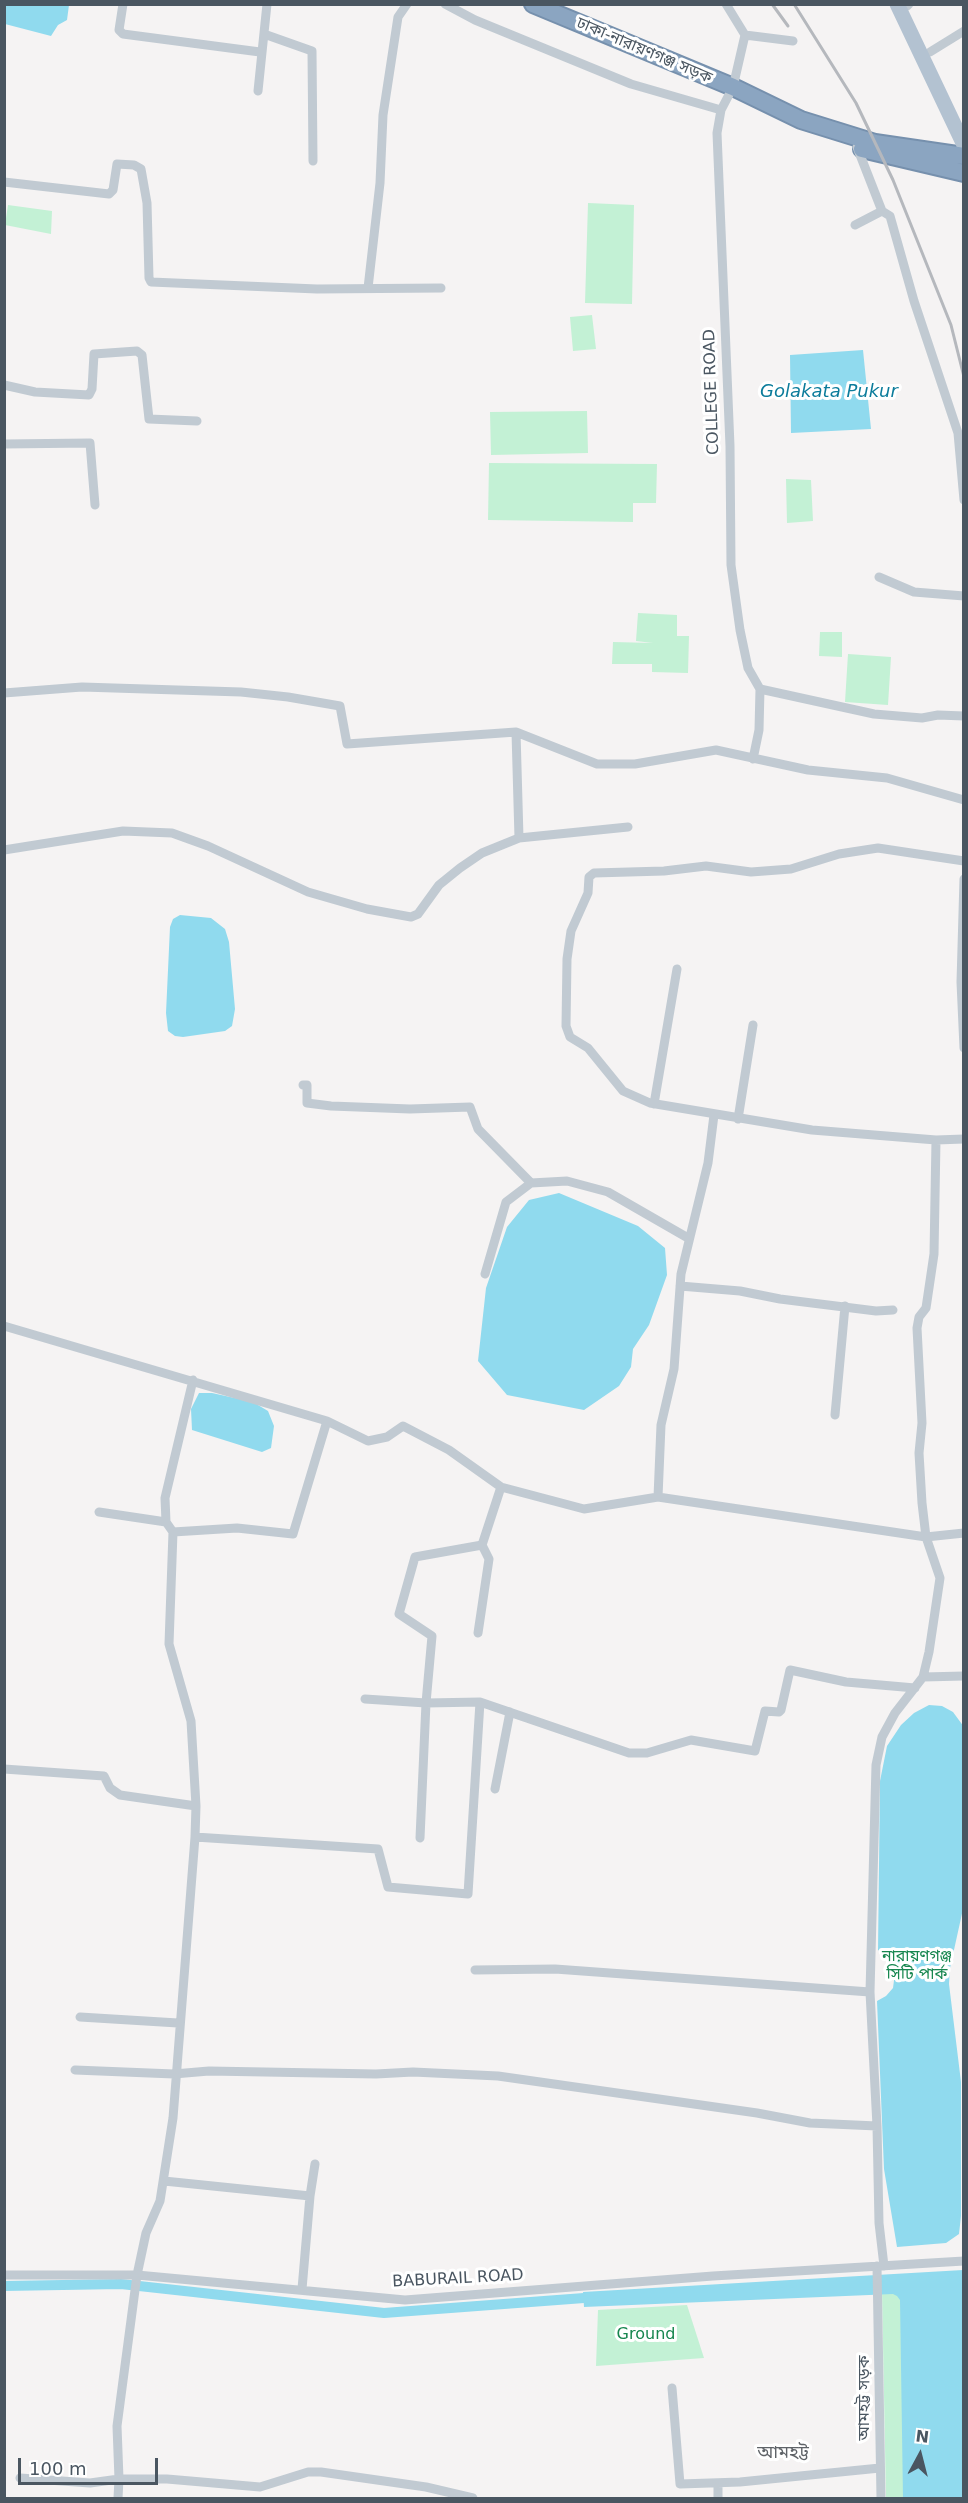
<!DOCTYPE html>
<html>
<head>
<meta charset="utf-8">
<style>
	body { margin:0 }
	#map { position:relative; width:968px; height:2503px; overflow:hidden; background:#f5f3f3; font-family:"DejaVu Sans",sans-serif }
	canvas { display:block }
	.frame { position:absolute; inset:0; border:6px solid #4a5661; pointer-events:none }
	.north { position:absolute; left:890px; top:2425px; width:60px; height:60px; -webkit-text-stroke:4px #fff; paint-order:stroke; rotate:7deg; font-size:16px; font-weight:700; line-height:24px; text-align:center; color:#4a5661 }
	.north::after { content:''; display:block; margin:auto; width:21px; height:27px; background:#4a5661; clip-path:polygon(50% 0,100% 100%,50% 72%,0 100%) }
	.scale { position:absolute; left:18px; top:2458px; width:140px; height:27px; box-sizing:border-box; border:3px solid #4a5661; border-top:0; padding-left:8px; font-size:18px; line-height:21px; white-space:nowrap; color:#4a5661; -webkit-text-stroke:4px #fff; paint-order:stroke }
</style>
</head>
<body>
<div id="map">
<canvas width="968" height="2503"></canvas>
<div class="frame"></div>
<div class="north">N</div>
<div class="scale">100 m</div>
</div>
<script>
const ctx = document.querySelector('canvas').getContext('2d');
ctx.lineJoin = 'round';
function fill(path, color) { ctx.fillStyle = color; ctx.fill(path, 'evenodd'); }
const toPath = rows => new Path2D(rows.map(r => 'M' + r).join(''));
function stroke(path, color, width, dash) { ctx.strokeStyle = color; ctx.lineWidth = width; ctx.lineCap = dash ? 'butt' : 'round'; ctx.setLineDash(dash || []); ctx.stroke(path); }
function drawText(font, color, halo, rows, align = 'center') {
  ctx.font = font + ' "DejaVu Sans","Noto Sans Bengali",sans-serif'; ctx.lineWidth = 6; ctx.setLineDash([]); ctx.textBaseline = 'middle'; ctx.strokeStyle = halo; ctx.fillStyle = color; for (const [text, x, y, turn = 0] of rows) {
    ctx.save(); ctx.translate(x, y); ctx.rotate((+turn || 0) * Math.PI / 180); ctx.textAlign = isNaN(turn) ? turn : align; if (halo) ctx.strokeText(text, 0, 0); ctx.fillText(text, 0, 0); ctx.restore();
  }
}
fill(toPath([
	[588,203,634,205,632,304,585,303],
	[8,205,52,211,51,234,5,225],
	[592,315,596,349,573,351,570,317],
	[587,411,588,453,491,455,490,412],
	[489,463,657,464,656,503,633,503,633,522,488,520],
	[786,479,811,480,813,521,787,523],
	[638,613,677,615,677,636,689,636,688,673,652,672,652,664,612,664,613,642,653,643,636,641],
	[820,632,842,632,842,657,819,656],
	[848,654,891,657,888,705,845,702],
	[963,2289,963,2498,886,2498,882,2292],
	[687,2305,704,2358,596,2366,598,2310]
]), '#c3f1d5');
fill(toPath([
	[4,5,69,5,67,20,58,25,51,36,5,24],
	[863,350,871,429,791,433,790,355],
	[180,915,211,918,225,929,229,942,235,1009,232,1026,225,1031,183,1037,175,1036,168,1031,166,1013,170,927,173,919],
	[559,1193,638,1226,665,1248,667,1275,649,1325,633,1349,631,1367,619,1386,584,1410,507,1395,478,1361,486,1288,507,1227,529,1200],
	[199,1393,212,1393,253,1402,268,1411,274,1426,271,1448,262,1452,192,1430,191,1409],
	[929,1705,942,1706,953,1712,964,1727,963,1909,950,1968,949,1984,961,2082,961,2216,959,2234,946,2243,897,2247,884,2169,877,2001,886,1996,893,1988,895,1973,891,1958,878,1950,880,1781,887,1746,901,1725,914,1713],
	[963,2270,963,2498,903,2498,900,2300,897,2296,893,2294,584,2307,583,2292]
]), '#90daee');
stroke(toPath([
	[4,2286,121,2284,384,2313,584,2298]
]), '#90daee', 10);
const highway = toPath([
	[533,4,733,87,801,120,875,143,964,156],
	[862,149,964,173]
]);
stroke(highway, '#7690ad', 20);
stroke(toPath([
	[123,4,119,30,123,34,260,52],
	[445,4,475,20,631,84,721,110],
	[726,4,745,35,733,87,721,110,717,133,730,446,731,565,740,630,748,668,760,689,759,730,753,759],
	[907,6,909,4],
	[264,34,312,51,313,161],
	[745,35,793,41],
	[930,52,964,31],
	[258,91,267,4],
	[857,147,882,211,890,216,914,301,958,433,964,500],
	[4,182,109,194,113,190,117,164,134,165,141,169,147,203,149,278,151,282,317,289,441,288],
	[855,225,882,211],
	[368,288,380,183,383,115,398,17,407,4],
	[4,385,35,392,89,395,92,389,94,354,137,351,142,355,149,419,197,421],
	[4,444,90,443,95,505],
	[879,577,914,592,964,596],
	[760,689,874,714,922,718,938,715,964,716],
	[4,693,82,687,241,692,288,697,340,706,347,744,516,732,597,764,635,764,716,750,808,770,887,778,964,800],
	[516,732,519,838,628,827],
	[4,850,123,831,172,833,208,846,308,892,367,909,411,917,418,914,439,885,460,868,482,853,519,838],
	[964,861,878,848,839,854,791,869,751,872,706,866,664,871,594,873,589,877,588,893,571,931,567,959,566,1026,570,1037,588,1048,623,1091,650,1103,812,1130,936,1140,964,1139],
	[964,879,961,982,964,1048],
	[303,1085,307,1085,307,1103,331,1106,410,1109,470,1107,478,1129,531,1183],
	[654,1104,677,969],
	[738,1119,753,1025],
	[485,1274,506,1202,531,1183,567,1181,608,1192,688,1238],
	[680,1286,740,1291,780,1299,876,1311,893,1310],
	[4,1326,327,1421,368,1441,387,1437,403,1426,449,1450,501,1487,584,1509,658,1497,926,1537,964,1533],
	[835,1415,845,1306],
	[658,1497,661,1425,674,1369,681,1274,708,1163,714,1115],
	[99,1512,166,1522],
	[173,1532,237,1528,293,1534,327,1421],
	[478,1633,489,1559,482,1545],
	[923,1677,964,1676],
	[365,1699,426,1703,432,1636,399,1614,415,1557,482,1545,501,1487],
	[480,1702,629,1753,647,1753,691,1740,755,1751,765,1711,779,1712,781,1710,790,1670,846,1682,915,1688],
	[4,1769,104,1776,110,1788,120,1795,196,1806,191,1721,169,1644,173,1532,166,1522,165,1498,193,1380],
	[495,1789,510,1712],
	[196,1806,195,1837,378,1849,388,1887,468,1894,480,1702,426,1703,420,1838],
	[195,1837,173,2118,160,2201,146,2233,137,2275,117,2426,119,2479,167,2479,260,2487,308,2472,321,2472,426,2487,473,2498],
	[475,1970,555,1969,870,1992],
	[80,2017,178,2023],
	[75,2070,174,2074,209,2071,376,2074,413,2072,498,2076,757,2113,810,2123,877,2126],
	[164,2181,310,2196,315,2164],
	[877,2266,881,2498],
	[884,2266,879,2223,877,2126,870,1992,876,1765,882,1737,895,1713,923,1677,929,1652,940,1578,926,1537,922,1503,919,1453,922,1423,917,1328,919,1317,926,1308,934,1254,936,1140],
	[4,2275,137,2275,405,2300,713,2276,964,2261],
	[302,2289,310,2196],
	[672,2388,680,2484,740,2482,880,2468],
	[20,2478,90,2483,119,2479,118,2498],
	[718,2498,718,2483]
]), '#c1cad2', 9);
stroke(toPath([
	[897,4,964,145]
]), '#b3c2d1', 15);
stroke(highway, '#8ba5c1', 16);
stroke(toPath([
	[772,4,788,26],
	[794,4,856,103,893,180,951,325,964,377]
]), '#b5b8bd', 3);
drawText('16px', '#4a5661', '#fff', [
	["ঢাকা-নারায়ণগঞ্জ সড়ক",644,51,23],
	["COLLEGE ROAD",712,392,-92],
	["BABURAIL ROAD",458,2279,-3],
	["আমহট্ট সড়ক",865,2398,-90]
]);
drawText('16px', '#17864f', '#fff', [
	["নারায়ণগঞ্জ",917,1957],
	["সিটি পার্ক",917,1975],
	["Ground",646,2335]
]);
drawText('italic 18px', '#0c7c9b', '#fff', [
	["Golakata Pukur",829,392]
]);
drawText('18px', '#5f6368', '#fff', [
	["আমহট্ট",783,2453]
]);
</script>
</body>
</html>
